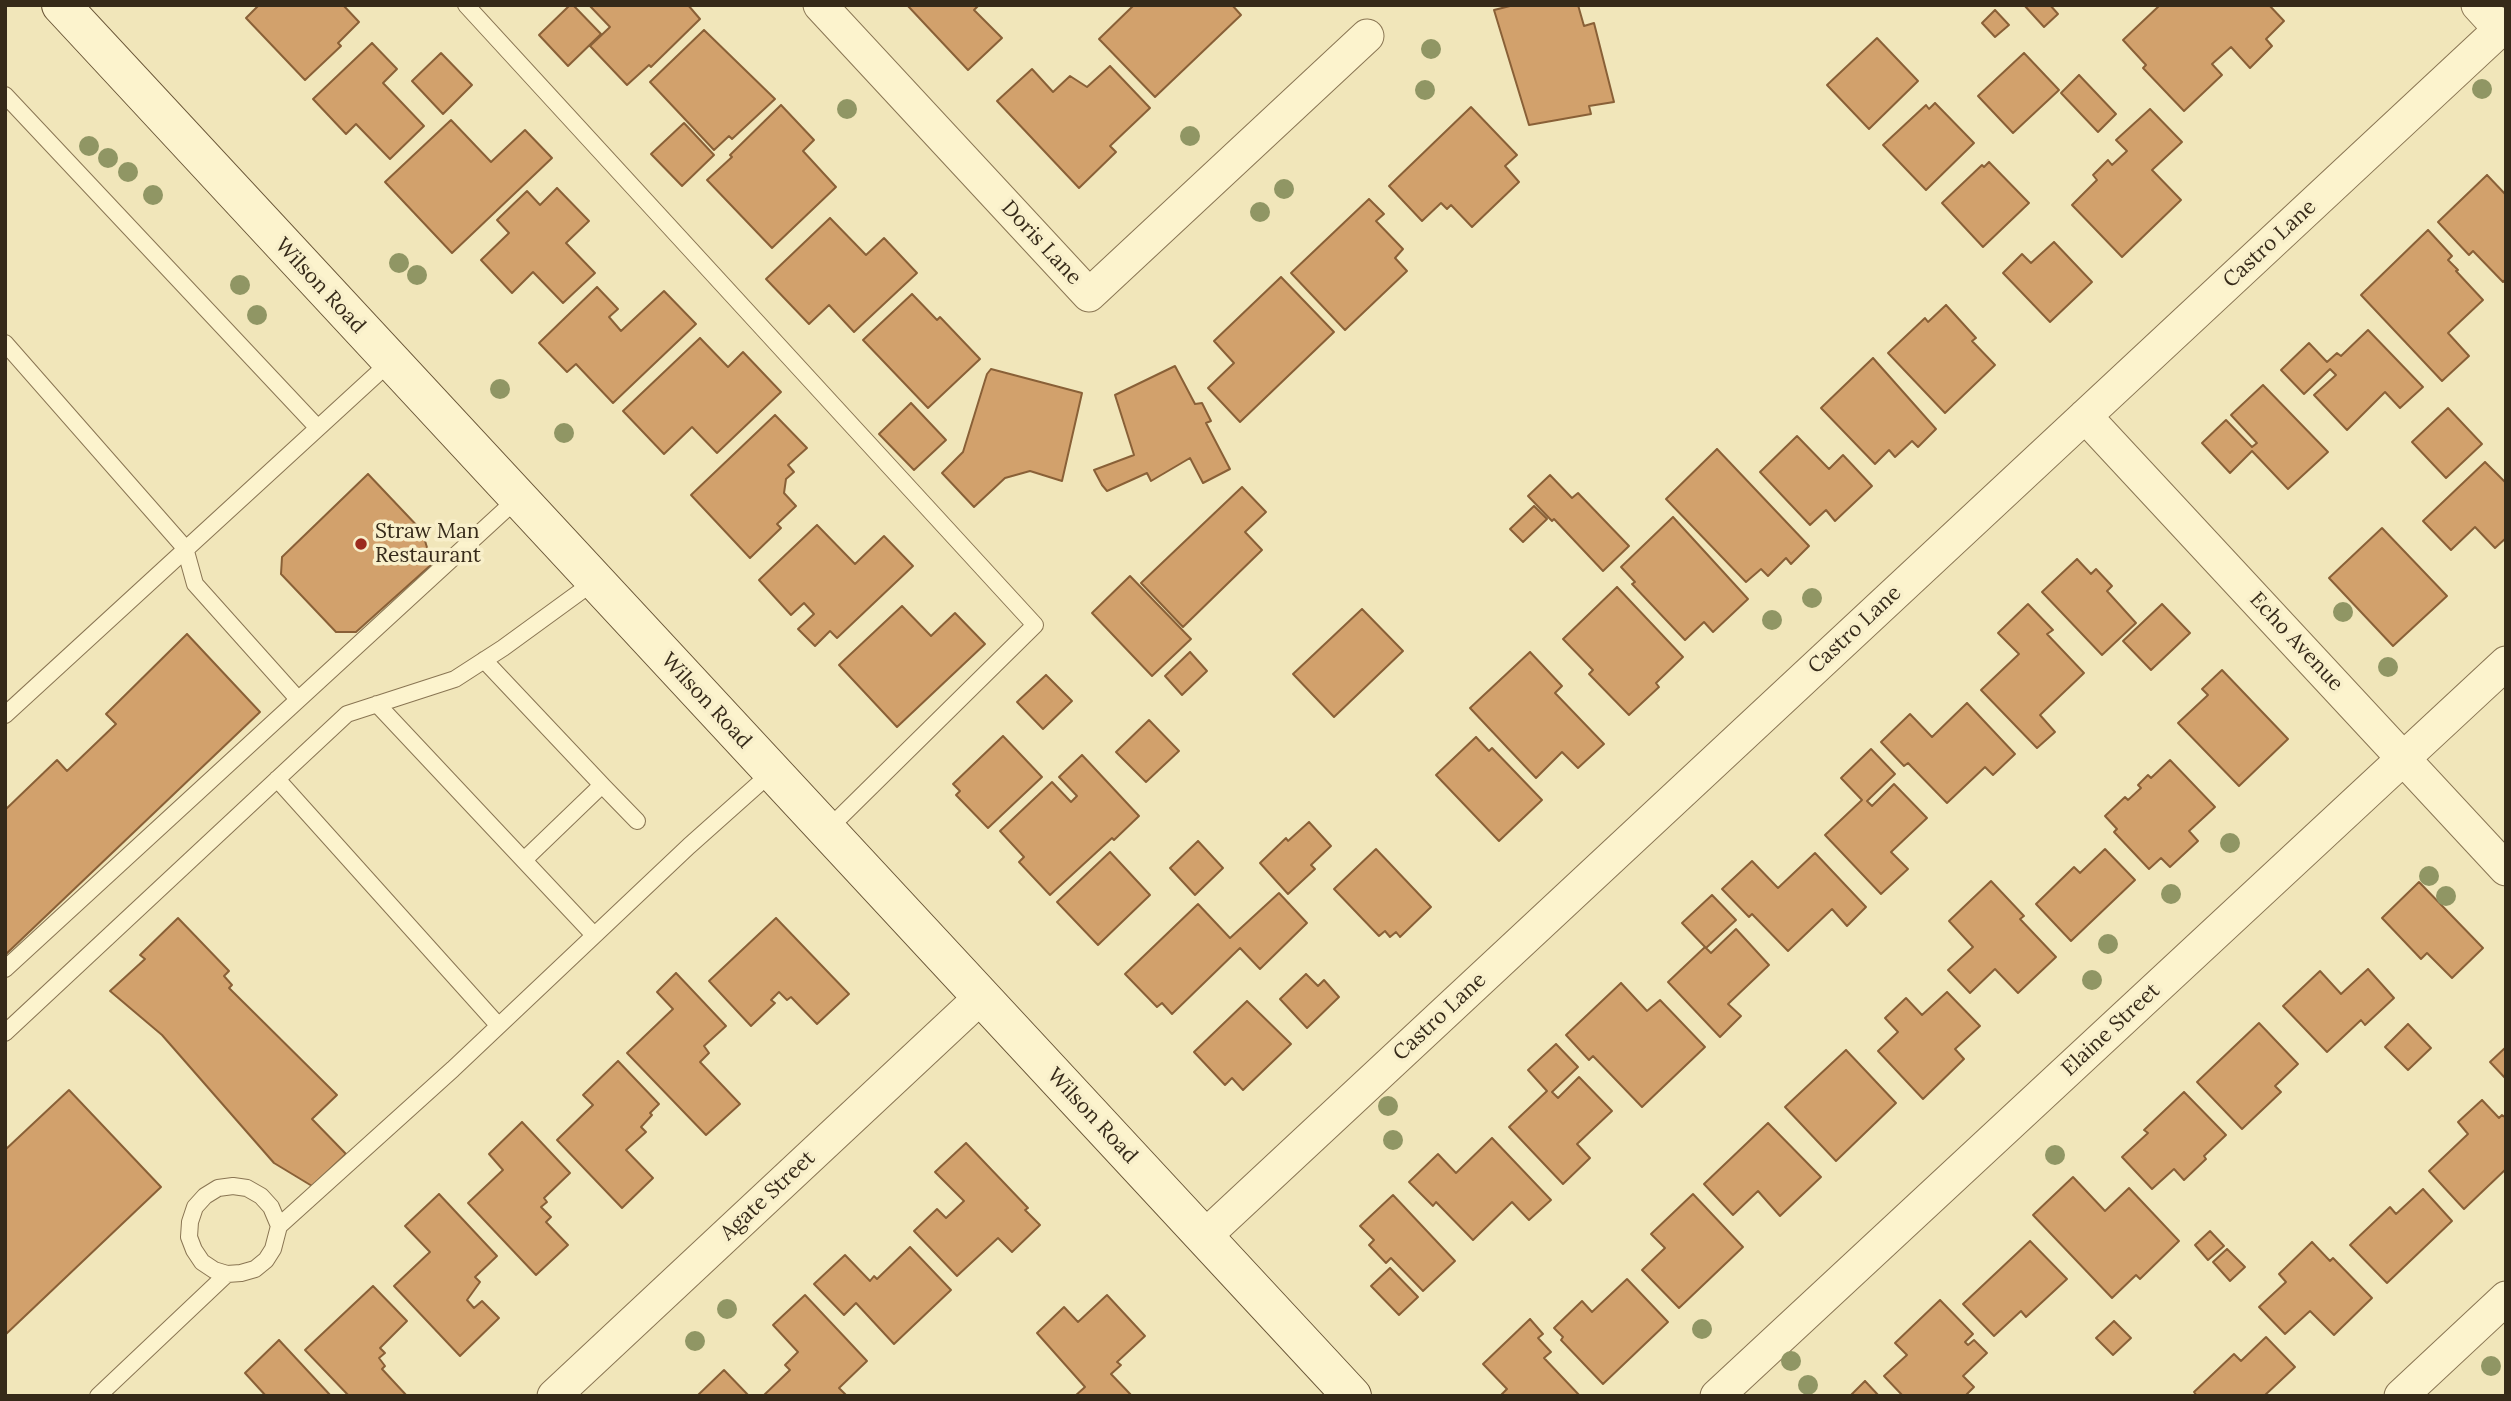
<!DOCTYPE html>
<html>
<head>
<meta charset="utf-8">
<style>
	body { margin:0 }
	#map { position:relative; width:2511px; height:1401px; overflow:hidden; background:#f1e6ba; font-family:Lora,serif }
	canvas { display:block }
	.frame { position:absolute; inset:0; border:7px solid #362a19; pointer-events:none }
</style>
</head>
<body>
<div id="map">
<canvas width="2511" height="1401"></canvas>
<div class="frame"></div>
</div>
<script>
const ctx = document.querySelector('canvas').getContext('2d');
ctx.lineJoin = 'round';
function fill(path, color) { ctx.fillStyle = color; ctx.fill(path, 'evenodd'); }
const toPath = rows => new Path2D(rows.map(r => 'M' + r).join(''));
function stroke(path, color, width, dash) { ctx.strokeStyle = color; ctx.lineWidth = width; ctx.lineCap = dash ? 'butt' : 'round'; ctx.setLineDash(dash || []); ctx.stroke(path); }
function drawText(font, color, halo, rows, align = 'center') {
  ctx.font = font + ' Lora,serif'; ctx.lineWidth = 7; ctx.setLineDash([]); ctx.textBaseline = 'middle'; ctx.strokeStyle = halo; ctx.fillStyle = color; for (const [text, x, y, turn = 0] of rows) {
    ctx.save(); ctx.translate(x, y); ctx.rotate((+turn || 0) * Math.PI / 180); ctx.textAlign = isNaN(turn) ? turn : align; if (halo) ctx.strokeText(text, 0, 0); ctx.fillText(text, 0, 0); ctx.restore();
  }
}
const building = toPath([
	[259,5,343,5,359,22,338,43,341,46,305,80,246,18,259,5],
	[570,5,573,5,601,34,568,66,539,35,570,5],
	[589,5,688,5,700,19,651,67,649,65,627,85,590,46,610,27,589,5],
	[907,5,979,5,974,10,1002,38,968,70,907,5],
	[1134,5,1232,5,1241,15,1155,97,1099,39,1134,5],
	[1514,5,1578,5,1584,26,1594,23,1614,102,1589,106,1591,114,1529,125,1494,10,1514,5],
	[2024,5,2050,5,2058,14,2044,27,2024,5],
	[2160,5,2269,5,2284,21,2266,39,2272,46,2250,68,2231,47,2212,64,2222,75,2184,111,2143,68,2146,65,2123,40,2160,5],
	[1995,10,2009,25,1995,37,1982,23,1995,10],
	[704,30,775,99,732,139,729,136,714,150,650,82,704,30],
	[1877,38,1918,81,1869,129,1827,85,1877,38],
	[372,43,397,69,383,83,424,126,390,159,356,124,346,134,313,99,372,43],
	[441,53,472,85,443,114,412,81,441,53],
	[2024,53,2059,90,2013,133,1978,96,2024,53],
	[1110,66,1150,108,1110,146,1116,152,1079,188,997,101,1032,69,1053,92,1070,76,1087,87,1110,66],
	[2079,75,2116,114,2098,132,2061,93,2079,75],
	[1935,103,1974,143,1926,190,1883,145,1926,105,1929,109,1935,103],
	[781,105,814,140,803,151,836,187,772,248,707,180,732,157,730,155,781,105],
	[1471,107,1517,155,1505,166,1519,182,1472,227,1451,205,1447,209,1441,203,1422,221,1389,186,1471,107],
	[2150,109,2182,142,2152,170,2181,200,2122,257,2072,205,2097,180,2093,175,2108,160,2112,165,2127,151,2116,140,2150,109],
	[451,120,491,162,525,130,552,158,452,253,385,182,451,120],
	[684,123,714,155,682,186,651,154,684,123],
	[1989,162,2029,203,1983,247,1942,203,1982,165,1984,167,1989,162],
	[2487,175,2506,195,2506,279,2503,282,2473,251,2469,255,2438,222,2487,175],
	[557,188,589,221,566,243,595,273,563,303,533,272,512,293,481,260,509,233,497,220,527,191,540,205,557,188],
	[1369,199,1384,214,1376,221,1403,249,1395,258,1407,271,1345,330,1291,273,1369,199],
	[830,218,866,255,884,238,917,273,854,332,829,305,809,324,766,279,830,218],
	[2428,230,2452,256,2448,260,2458,270,2456,271,2483,300,2448,333,2469,356,2442,381,2361,295,2428,230],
	[2054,242,2092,282,2050,322,2003,273,2022,254,2031,263,2054,242],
	[1281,277,1334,332,1240,422,1208,388,1234,363,1214,341,1281,277],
	[597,287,618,309,609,317,621,331,664,291,696,324,613,403,576,364,567,372,539,343,597,287],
	[912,294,937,320,940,317,980,359,928,408,863,340,912,294],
	[1946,305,1976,338,1972,341,1995,365,1945,413,1888,353,1925,318,1928,322,1946,305],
	[2368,330,2423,387,2400,408,2385,392,2347,430,2314,395,2336,375,2330,369,2304,394,2281,370,2309,343,2327,362,2337,353,2341,356,2368,330],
	[700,338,728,367,743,352,781,392,717,453,692,427,664,454,623,411,700,338],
	[1873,358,1936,429,1918,447,1912,441,1895,457,1889,450,1875,464,1821,408,1873,358],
	[1175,366,1195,404,1202,403,1211,421,1206,423,1230,469,1203,483,1190,458,1151,481,1147,473,1107,491,1102,485,1094,470,1134,455,1115,395,1175,366],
	[991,369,1082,393,1062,481,1030,471,1005,478,974,507,942,473,963,452,987,374,991,369],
	[2263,385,2328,452,2288,489,2252,451,2230,473,2202,443,2226,420,2252,447,2257,443,2231,415,2263,385],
	[911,403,946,440,914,470,879,434,911,403],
	[2448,408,2482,444,2446,478,2412,442,2448,408],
	[775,415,807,448,788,465,794,472,786,479,784,493,796,506,777,524,781,528,750,558,691,495,775,415],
	[1797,436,1829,469,1843,455,1872,486,1835,521,1826,510,1810,525,1760,472,1797,436],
	[1717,449,1809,546,1791,564,1786,558,1768,576,1761,569,1746,582,1666,499,1717,449],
	[2485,462,2506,483,2506,538,2495,548,2475,527,2451,550,2423,521,2485,462],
	[368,474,422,531,432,564,356,632,336,632,281,574,282,557,368,474],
	[1550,475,1572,498,1578,493,1629,546,1603,571,1554,519,1552,521,1528,496,1550,475],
	[1242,487,1266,512,1245,532,1262,550,1183,627,1141,583,1242,487],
	[1534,506,1547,519,1523,542,1510,529,1534,506],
	[1673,517,1748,599,1713,632,1704,622,1685,640,1632,584,1635,582,1621,567,1673,517],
	[817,525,855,564,884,536,913,566,837,638,830,631,815,646,798,629,814,614,804,603,791,615,759,580,817,525],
	[2382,528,2447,596,2393,646,2329,578,2382,528],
	[2077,559,2091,574,2096,569,2112,586,2107,591,2136,623,2102,655,2042,592,2077,559],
	[1130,576,1191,639,1152,676,1092,613,1130,576],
	[1617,587,1683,657,1656,683,1659,687,1629,715,1589,674,1593,670,1563,639,1617,587],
	[2028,604,2053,630,2047,634,2084,673,2040,715,2055,732,2037,748,1981,690,2019,654,1998,633,2028,604],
	[2162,604,2190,633,2151,670,2123,641,2162,604],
	[902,606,931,636,955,613,985,644,897,727,839,665,902,606],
	[1362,609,1403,651,1334,717,1293,674,1362,609],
	[187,634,260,712,5,955,5,810,57,760,67,771,116,724,106,714,187,634],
	[1190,652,1207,671,1182,695,1165,676,1190,652],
	[1530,652,1562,686,1555,693,1604,744,1578,768,1562,752,1536,778,1470,708,1530,652],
	[2222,670,2288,739,2239,786,2178,723,2208,695,2202,689,2222,670],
	[1046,675,1072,701,1043,729,1017,702,1046,675],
	[1967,703,2015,754,1993,775,1985,767,1947,803,1908,763,1904,766,1881,742,1910,714,1932,737,1967,703],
	[1149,720,1179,751,1146,782,1116,752,1149,720],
	[1003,736,1042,777,988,828,956,795,960,791,953,784,1003,736],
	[1476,737,1489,751,1492,748,1542,800,1499,841,1436,775,1476,737],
	[1871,749,1895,774,1867,801,1872,806,1894,784,1927,818,1891,852,1908,869,1881,894,1825,835,1862,800,1841,778,1871,749],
	[1082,755,1139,816,1114,840,1112,838,1050,895,1019,862,1024,857,1000,831,1052,782,1071,802,1077,796,1059,777,1082,755],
	[2170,760,2215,807,2189,831,2198,841,2170,867,2161,858,2149,869,2114,832,2117,829,2105,816,2125,797,2128,800,2141,788,2138,785,2148,775,2151,778,2170,760],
	[1309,822,1331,846,1311,865,1315,869,1288,894,1260,863,1286,838,1288,841,1309,822],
	[1198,841,1223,868,1195,895,1170,868,1198,841],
	[1376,849,1431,907,1400,937,1396,932,1390,937,1385,931,1379,936,1334,889,1376,849],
	[2105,849,2135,880,2071,941,2036,904,2074,867,2080,873,2105,849],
	[1110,852,1150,895,1098,945,1057,902,1110,852],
	[1815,853,1866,907,1847,926,1832,909,1788,951,1752,914,1749,917,1722,889,1752,861,1778,888,1815,853],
	[1991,881,2024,916,2020,919,2056,957,2018,993,1995,969,1970,993,1948,970,1973,947,1949,921,1991,881],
	[2419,882,2483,948,2452,978,2427,953,2421,959,2382,918,2419,882],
	[1279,893,1307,923,1260,969,1240,948,1172,1014,1162,1003,1157,1007,1125,974,1198,904,1230,938,1279,893],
	[1712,895,1736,920,1706,948,1711,953,1736,929,1769,965,1728,1004,1741,1016,1720,1037,1668,982,1705,947,1682,923,1712,895],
	[178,918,229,971,224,976,232,985,229,988,337,1095,312,1119,346,1154,312,1186,274,1163,162,1035,110,991,145,959,140,955,178,918],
	[776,918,849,994,817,1024,791,997,787,1000,779,992,771,1000,775,1003,751,1026,709,981,776,918],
	[2368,969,2394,998,2365,1025,2361,1020,2327,1052,2283,1006,2320,971,2341,994,2368,969],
	[676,973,726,1026,704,1046,709,1053,700,1062,740,1104,706,1135,627,1053,673,1009,657,992,676,973],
	[1306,974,1318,986,1324,980,1339,997,1307,1028,1280,999,1306,974],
	[1621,983,1647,1011,1660,1000,1705,1047,1642,1107,1593,1056,1589,1060,1566,1035,1621,983],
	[1947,992,1980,1026,1955,1049,1964,1059,1923,1099,1878,1051,1898,1032,1885,1018,1906,998,1922,1015,1947,992],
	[1247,1001,1291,1044,1243,1090,1232,1078,1225,1085,1194,1052,1247,1001],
	[2259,1023,2298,1064,2275,1086,2281,1092,2242,1129,2197,1082,2259,1023],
	[2408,1024,2431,1048,2408,1070,2385,1047,2408,1024],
	[1556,1044,1578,1067,1552,1092,1558,1098,1579,1077,1612,1111,1577,1144,1590,1158,1563,1184,1509,1127,1547,1091,1528,1070,1556,1044],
	[2506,1047,2506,1079,2490,1062,2506,1047],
	[1846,1050,1896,1103,1836,1161,1785,1107,1846,1050],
	[618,1061,659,1104,650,1113,652,1115,641,1127,646,1132,626,1150,653,1178,622,1208,557,1140,593,1105,583,1095,618,1061],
	[69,1090,161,1187,5,1335,5,1150,69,1090],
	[2184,1092,2226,1135,2204,1156,2206,1159,2184,1180,2174,1169,2152,1189,2122,1157,2148,1133,2144,1130,2184,1092],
	[2482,1100,2499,1118,2502,1115,2506,1118,2506,1169,2464,1209,2429,1171,2468,1134,2458,1122,2482,1100],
	[522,1122,570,1173,544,1198,547,1202,541,1207,551,1217,546,1222,568,1245,536,1275,468,1203,503,1170,489,1154,522,1122],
	[1768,1123,1821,1177,1780,1216,1758,1191,1733,1215,1704,1184,1768,1123],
	[1492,1138,1551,1200,1529,1220,1512,1202,1473,1240,1436,1202,1433,1206,1409,1182,1438,1154,1456,1173,1492,1138],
	[966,1143,1028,1208,1025,1210,1040,1225,1012,1252,998,1238,957,1276,914,1231,937,1209,946,1218,964,1201,935,1172,966,1143],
	[2073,1177,2105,1211,2129,1188,2179,1241,2140,1279,2136,1275,2112,1298,2033,1215,2073,1177],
	[2423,1189,2452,1221,2387,1283,2350,1245,2390,1207,2396,1214,2423,1189],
	[439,1194,497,1256,475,1277,480,1282,467,1300,474,1308,482,1301,499,1318,460,1356,394,1286,430,1252,405,1226,439,1194],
	[1693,1194,1743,1247,1679,1308,1642,1270,1665,1248,1651,1234,1693,1194],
	[1393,1195,1455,1261,1423,1291,1391,1258,1386,1263,1369,1245,1374,1240,1360,1226,1393,1195],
	[2210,1231,2224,1246,2208,1260,2195,1245,2210,1231],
	[2030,1241,2067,1279,2026,1317,2021,1311,1994,1336,1963,1304,2030,1241],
	[2312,1242,2330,1261,2333,1258,2372,1298,2334,1335,2310,1311,2285,1334,2259,1307,2286,1282,2279,1274,2312,1242],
	[910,1247,951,1290,894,1344,856,1303,844,1315,814,1284,845,1255,870,1281,874,1276,877,1279,910,1247],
	[2227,1249,2245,1267,2230,1281,2213,1262,2227,1249],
	[1390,1268,1418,1297,1399,1315,1371,1286,1390,1268],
	[1627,1279,1668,1322,1603,1384,1561,1340,1563,1337,1554,1328,1582,1301,1592,1312,1627,1279],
	[373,1286,407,1321,380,1348,385,1353,379,1358,385,1366,382,1369,407,1396,349,1396,305,1350,373,1286],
	[805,1295,867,1361,839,1388,847,1396,763,1396,790,1370,785,1365,798,1352,773,1325,805,1295],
	[1107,1295,1145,1336,1117,1362,1121,1365,1111,1374,1132,1396,1075,1396,1085,1387,1037,1333,1064,1307,1078,1322,1107,1295],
	[1940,1300,1973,1334,1965,1342,1968,1345,1974,1340,1987,1353,1963,1376,1974,1387,1965,1396,1903,1396,1884,1376,1907,1355,1895,1343,1940,1300],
	[1530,1319,1543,1334,1538,1338,1551,1352,1544,1358,1580,1396,1500,1396,1507,1389,1483,1364,1530,1319],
	[2114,1321,2131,1338,2113,1355,2096,1338,2114,1321],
	[2266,1337,2295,1367,2264,1396,2197,1396,2194,1392,2234,1354,2241,1361,2266,1337],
	[279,1340,331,1396,266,1396,245,1373,279,1340],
	[724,1370,749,1396,697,1396,724,1370],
	[1865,1381,1879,1396,1850,1396,1865,1381]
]);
fill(building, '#d2a16c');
stroke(building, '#896037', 2);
const lane = toPath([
	[466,5,1035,625,827,830],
	[5,95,317,427],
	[5,343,185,548,195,584,297,698],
	[484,660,602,785,524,860],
	[377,704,594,935],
	[5,715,390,362],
	[277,779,498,1025],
	[602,785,637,821],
	[5,969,518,498],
	[5,1033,347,714,455,679,503,648,595,581],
	[279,1226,453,1069,689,846,772,772],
	[98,1396,227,1274,241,1273,255,1269,266,1260,273,1249,279,1226,271,1207,261,1196,247,1188,233,1186,218,1188,205,1196,195,1207,190,1222,189,1237,194,1250,202,1262,214,1270,227,1274]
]);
const street = toPath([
	[820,5,1089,295,1367,36],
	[2478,5,2500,29],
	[2085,416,2506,869],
	[1204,1237,2506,24],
	[554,1396,981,997],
	[1717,1396,2506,663],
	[2401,1396,2506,1298]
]);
const secondary = toPath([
	[61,5,1352,1396]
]);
stroke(lane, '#897553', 18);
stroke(street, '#897553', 35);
stroke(secondary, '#6a5637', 40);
stroke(lane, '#fcf3cd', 16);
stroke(street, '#fcf3cd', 33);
stroke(secondary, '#fcf3cd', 38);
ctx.fillStyle = '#909664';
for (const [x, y] of [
	[1431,49],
	[2482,89],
	[1425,90],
	[847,109],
	[1190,136],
	[89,146],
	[108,158],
	[128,172],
	[1284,189],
	[153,195],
	[1260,212],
	[399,263],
	[417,275],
	[240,285],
	[257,315],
	[500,389],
	[564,433],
	[1812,598],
	[2343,612],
	[1772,620],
	[2388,667],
	[2230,843],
	[2429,876],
	[2171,894],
	[2446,896],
	[2108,944],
	[2092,980],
	[1388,1106],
	[1393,1140],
	[2055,1155],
	[727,1309],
	[1702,1329],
	[695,1341],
	[1791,1361],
	[2491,1366],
	[1808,1385]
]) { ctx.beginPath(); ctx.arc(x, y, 10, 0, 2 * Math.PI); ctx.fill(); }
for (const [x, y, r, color] of [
	[361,544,7,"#9c2b1e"]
]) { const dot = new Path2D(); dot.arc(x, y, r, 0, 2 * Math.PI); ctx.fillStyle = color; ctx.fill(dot); stroke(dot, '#f8efca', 2.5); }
drawText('21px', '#362a19', '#f8efca', [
	["Doris Lane",1041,243,47],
	["Castro Lane",2270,244,-43],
	["Wilson Road",320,286,47],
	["Castro Lane",1855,630,-43],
	["Echo Avenue",2296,642,47],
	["Wilson Road",706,701,47],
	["Castro Lane",1440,1017,-43],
	["Elaine Street",2111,1030,-43],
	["Wilson Road",1092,1116,47],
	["Agate Street",768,1196,-43]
]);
drawText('21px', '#362a19', '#f8efca', [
	["Straw Man",375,532],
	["Restaurant",375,556]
], 'left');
</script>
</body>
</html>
